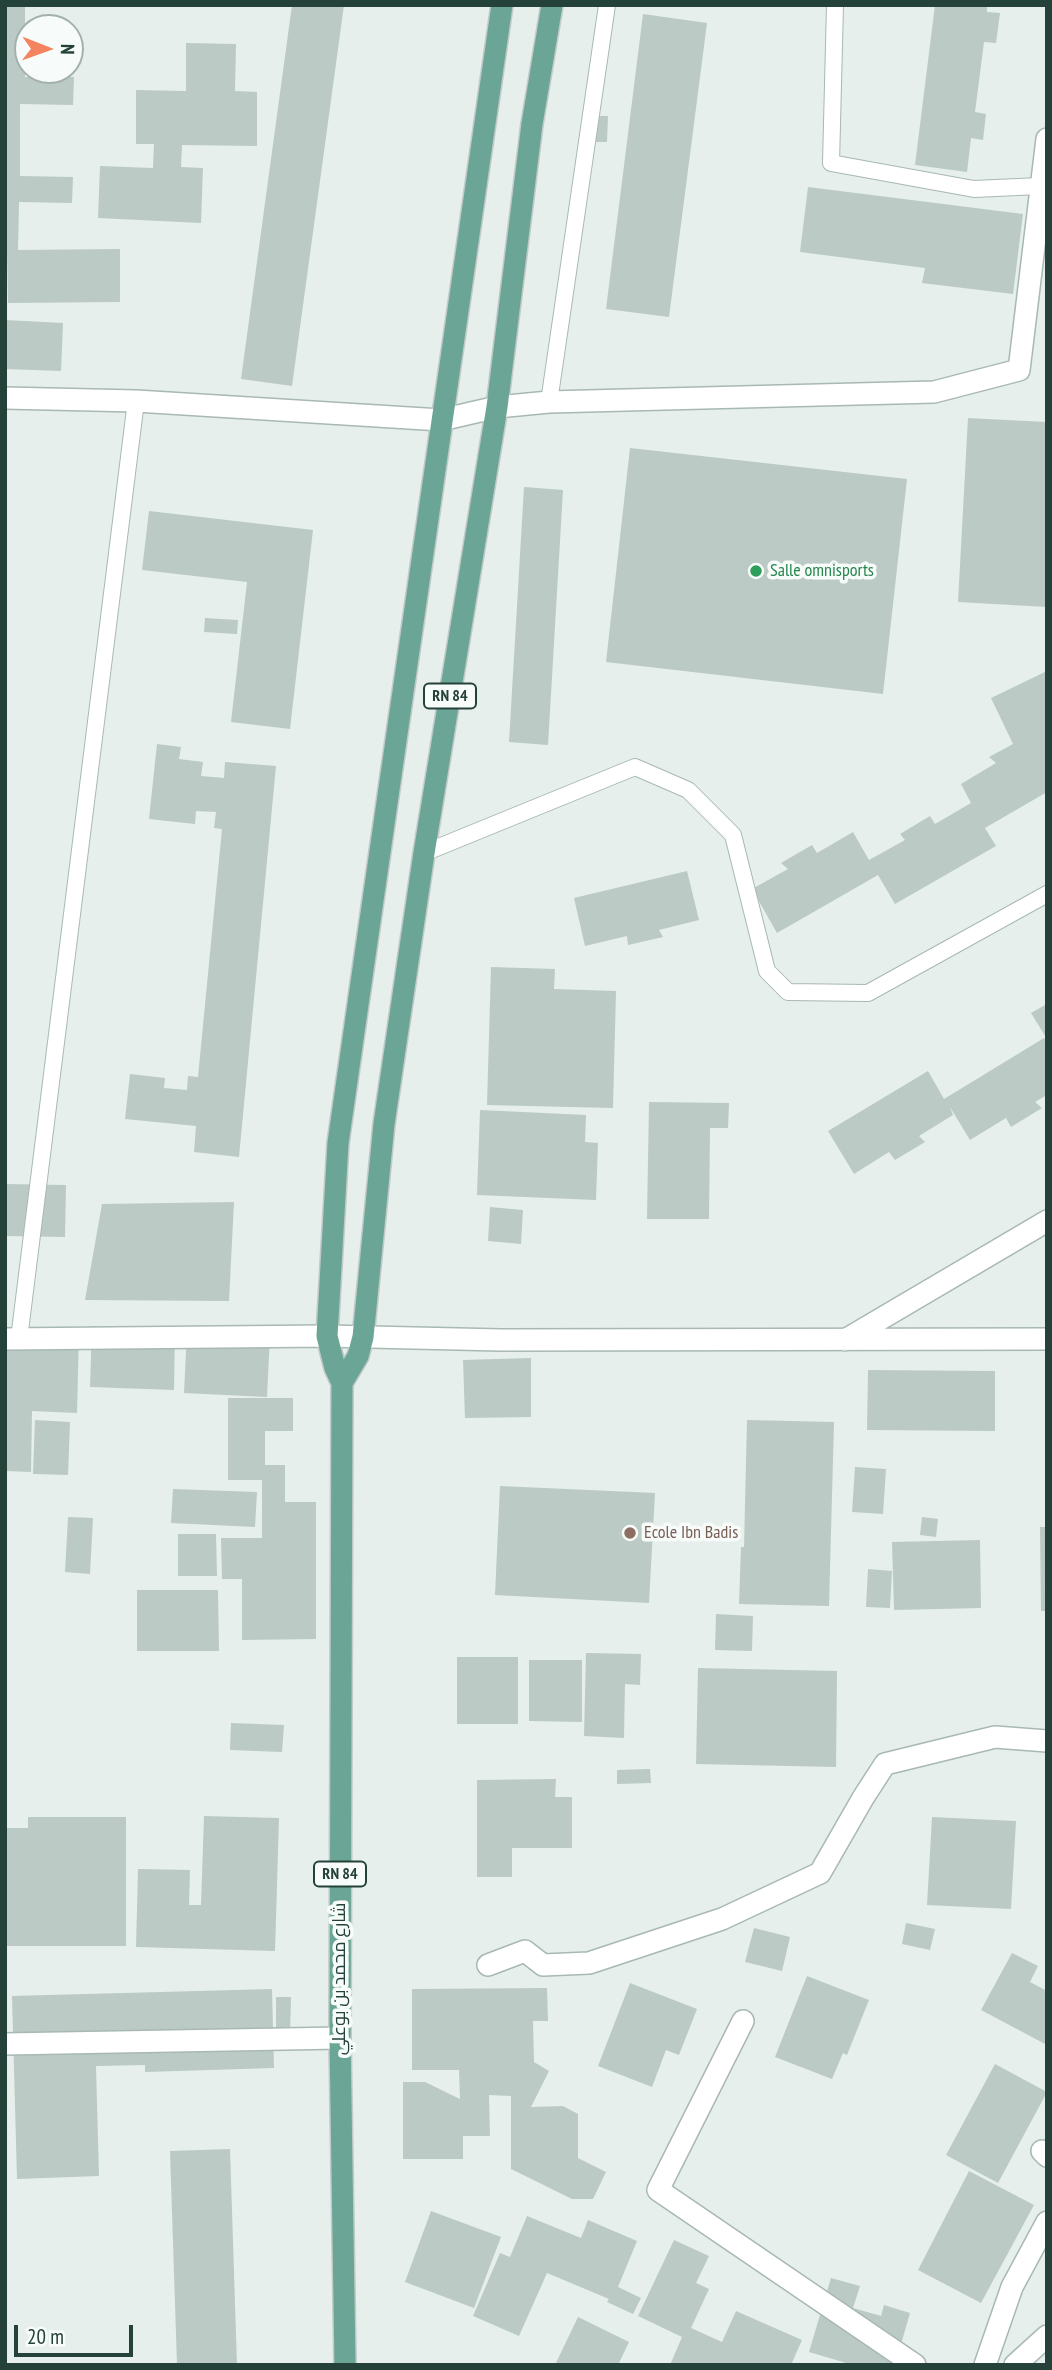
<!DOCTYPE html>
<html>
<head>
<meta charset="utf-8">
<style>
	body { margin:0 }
	#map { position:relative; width:1052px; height:2370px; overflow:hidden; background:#e6efeb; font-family:"PT Sans Narrow",sans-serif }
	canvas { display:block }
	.frame { position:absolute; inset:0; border:7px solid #24423a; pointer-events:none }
	.north { position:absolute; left:14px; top:14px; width:70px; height:70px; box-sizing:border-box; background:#f7fbf9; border:2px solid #a3b1ad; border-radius:50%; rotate:91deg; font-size:19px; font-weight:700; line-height:28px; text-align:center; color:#24423a }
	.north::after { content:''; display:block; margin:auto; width:24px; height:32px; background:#f4845f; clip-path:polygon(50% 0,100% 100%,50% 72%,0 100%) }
	.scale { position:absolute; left:14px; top:2325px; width:119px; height:32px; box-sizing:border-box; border:4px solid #24423a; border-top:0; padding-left:9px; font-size:21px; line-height:24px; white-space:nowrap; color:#24423a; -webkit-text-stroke:5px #f7fbf9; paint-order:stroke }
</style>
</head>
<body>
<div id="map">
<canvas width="1052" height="2370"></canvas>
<div class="frame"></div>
<div class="north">N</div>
<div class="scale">20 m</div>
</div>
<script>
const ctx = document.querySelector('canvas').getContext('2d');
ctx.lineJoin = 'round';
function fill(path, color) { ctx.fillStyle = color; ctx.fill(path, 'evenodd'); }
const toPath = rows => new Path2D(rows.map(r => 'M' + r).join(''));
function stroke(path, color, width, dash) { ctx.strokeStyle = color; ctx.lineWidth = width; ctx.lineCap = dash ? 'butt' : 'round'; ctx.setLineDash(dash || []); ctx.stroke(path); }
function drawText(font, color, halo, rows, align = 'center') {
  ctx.font = font + ' "PT Sans Narrow",Cairo,sans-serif'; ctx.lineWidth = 7; ctx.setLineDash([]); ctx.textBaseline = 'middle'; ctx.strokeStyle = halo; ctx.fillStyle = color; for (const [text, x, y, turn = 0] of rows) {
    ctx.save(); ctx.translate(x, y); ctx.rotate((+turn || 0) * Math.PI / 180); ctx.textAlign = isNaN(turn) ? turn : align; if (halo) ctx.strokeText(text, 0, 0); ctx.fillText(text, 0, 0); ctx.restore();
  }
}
fill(toPath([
	[5,5,25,5,25,77,74,77,73,105,20,104,20,176,73,177,72,203,19,202,18,250,120,249,120,302,8,303,7,251,5,251],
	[292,5,344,5,292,386,241,379],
	[935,5,987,5,987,12,1000,13,996,43,984,42,975,112,986,114,983,140,971,138,967,172,915,165],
	[643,14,707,23,669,317,606,309],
	[186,43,236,44,235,91,257,92,257,146,182,145,181,167,203,168,201,223,98,218,100,166,153,168,154,144,136,144,136,90,186,91],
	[588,116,608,116,607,142,588,142],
	[808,187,1023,214,1013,294,922,283,925,268,800,252],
	[5,320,63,323,61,371,5,369],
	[968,418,1047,422,1047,607,958,602],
	[630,448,907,479,883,694,606,662],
	[524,487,563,490,548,745,509,742],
	[149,511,313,530,290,729,231,722,247,582,142,570],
	[205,618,238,620,237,634,204,632],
	[1047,671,1047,792,985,828,996,846,895,904,878,875,777,933,752,889,788,869,781,863,812,845,817,853,853,832,869,860,905,840,900,834,930,816,935,824,971,803,961,784,996,763,989,757,1013,744,991,698],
	[157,744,181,747,179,759,203,762,201,776,224,778,225,762,276,766,239,1157,194,1152,196,1126,125,1119,130,1074,165,1078,164,1088,187,1090,188,1076,198,1077,222,829,214,828,216,812,196,811,195,824,149,819],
	[687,871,699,920,659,930,663,937,628,945,627,936,585,946,574,898],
	[491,967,555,969,554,989,616,991,613,1108,487,1105],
	[1047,1004,1047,1039,1031,1013],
	[1044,1038,1047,1042,1047,1095,1035,1102,1042,1108,1011,1127,1006,1118,970,1140,950,1107,953,1115,919,1136,925,1142,895,1160,889,1152,854,1174,828,1131,928,1071,944,1099],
	[649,1102,729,1103,728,1128,710,1128,709,1219,647,1219],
	[480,1110,586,1115,585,1142,598,1143,596,1200,477,1195],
	[5,1184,66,1185,65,1237,5,1236],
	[234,1202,229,1301,85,1300,102,1204],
	[490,1207,523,1210,521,1244,488,1241],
	[92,1326,175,1329,174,1390,90,1387],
	[187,1330,270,1335,267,1397,184,1393],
	[7,1331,79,1332,77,1413,32,1411,31,1472,5,1471],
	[531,1358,531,1417,465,1418,463,1360],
	[868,1370,995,1371,995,1431,867,1430],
	[228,1398,293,1398,293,1431,265,1431,265,1465,285,1465,285,1502,316,1502,316,1639,242,1640,242,1579,222,1579,221,1538,262,1538,262,1480,228,1480],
	[35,1420,70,1422,68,1475,33,1474],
	[747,1420,834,1422,829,1606,739,1604,741,1547,744,1547],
	[855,1467,886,1469,883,1514,852,1512],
	[500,1486,655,1493,649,1603,495,1595],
	[173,1489,257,1492,255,1527,171,1523],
	[68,1517,93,1518,90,1574,65,1572],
	[922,1517,938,1519,936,1537,920,1535],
	[1040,1527,1047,1527,1047,1611,1041,1611],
	[178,1534,216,1534,217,1576,178,1576],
	[980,1540,981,1608,894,1610,892,1542],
	[868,1569,892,1571,890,1608,866,1607],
	[137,1590,218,1590,219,1651,137,1651],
	[716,1614,753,1616,752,1651,715,1650],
	[586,1653,641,1654,640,1685,625,1684,624,1738,584,1736],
	[457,1657,518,1657,518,1724,457,1724],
	[529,1660,582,1660,582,1722,529,1721],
	[698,1668,837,1671,836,1767,696,1764],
	[231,1723,284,1725,282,1752,230,1750],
	[650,1769,651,1783,617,1784,617,1770],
	[556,1779,555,1797,572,1797,572,1848,512,1848,512,1877,477,1877,477,1780],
	[204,1816,279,1818,275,1951,136,1947,138,1869,190,1870,189,1905,201,1905],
	[28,1817,126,1817,126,1946,5,1946,5,1828,28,1828],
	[932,1817,1016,1821,1011,1909,927,1905],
	[906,1923,935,1929,930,1950,902,1944],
	[754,1928,790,1937,782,1971,745,1962],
	[1012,1953,1038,1966,1030,1982,1047,1991,1047,2045,981,2010],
	[807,1976,869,2000,847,2055,843,2053,832,2079,775,2057],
	[630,1983,697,2009,679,2055,666,2050,652,2087,598,2066],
	[547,1988,548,2021,533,2021,534,2062,549,2071,531,2107,563,2106,578,2114,578,2158,606,2172,593,2199,572,2199,511,2169,511,2096,489,2095,490,2136,463,2136,463,2159,403,2159,403,2082,425,2082,460,2099,459,2070,412,2070,412,1989],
	[272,1989,274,2068,145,2072,145,2065,96,2066,99,2176,17,2179,12,1996],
	[276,1997,291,1997,290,2035,276,2035],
	[995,2064,1047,2092,998,2183,946,2155],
	[230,2149,237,2365,177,2365,170,2151],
	[969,2171,1034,2205,981,2303,918,2270],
	[431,2211,501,2237,474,2308,405,2282],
	[527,2216,581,2238,588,2220,637,2241,618,2287,641,2298,633,2314,607,2302,609,2299,547,2273,519,2336,473,2316,500,2253,510,2257],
	[674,2240,709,2256,696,2283,709,2289,691,2328,722,2342,736,2311,802,2340,791,2365,670,2365,682,2337,638,2316],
	[831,2278,860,2286,853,2308,881,2316,884,2305,910,2313,895,2365,853,2365,809,2352],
	[578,2317,629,2342,618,2365,555,2365]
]), '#bbcac4');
const lane = toPath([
	[835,5,831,163,974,189,1040,186],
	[549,402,607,5],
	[424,853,635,767,688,790,733,835,767,971,788,992,868,993,1047,894],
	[19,1339,136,401]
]);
const street = toPath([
	[5,398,136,401,441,420,497,407,549,402,934,392,1019,370,1047,139],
	[5,1339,327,1336,501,1340,1047,1339],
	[845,1340,1047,1221],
	[488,1965,525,1951,543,1965,589,1963,722,1919,820,1873,863,1798,885,1764,995,1737,1047,1741],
	[743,2021,658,2190,915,2365],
	[5,2044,340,2038],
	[1042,2151,1047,2156],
	[985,2365,1012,2287,1047,2222],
	[1015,2365,1047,2336]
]);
const primary = toPath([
	[342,1383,358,1356,363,1337,384,1124,424,853,497,407,532,124,552,5],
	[345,2365,340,2038,342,1383,335,1368,327,1336,338,1143,502,5]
]);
stroke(lane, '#a8b8b2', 18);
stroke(street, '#a8b8b2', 24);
stroke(primary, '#c2cac8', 24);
stroke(lane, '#fff', 16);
stroke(street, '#fff', 21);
stroke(primary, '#6aa596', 21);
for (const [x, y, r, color] of [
	[756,571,7,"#2e9e5b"],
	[630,1533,7,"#8d6e63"]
]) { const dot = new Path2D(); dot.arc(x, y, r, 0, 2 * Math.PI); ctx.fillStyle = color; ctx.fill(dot); stroke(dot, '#f7fbf9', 2.5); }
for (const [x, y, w] of [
	[450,696,52],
	[340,1874,52]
]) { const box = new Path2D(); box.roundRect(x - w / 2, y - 12.5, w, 25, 5); ctx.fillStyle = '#f7fbf9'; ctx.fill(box); stroke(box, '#24423a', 2); }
drawText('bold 16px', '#24423a', null, [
	["RN 84",450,696],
	["RN 84",340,1874]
]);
drawText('18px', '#27864d', '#f7fbf9', [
	["Salle omnisports",770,571]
], 'left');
drawText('18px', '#785e54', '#f7fbf9', [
	["Ecole Ibn Badis",644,1533]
], 'left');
drawText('18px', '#24423a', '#f7fbf9', [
	["شارع محمد بن بوعلي",340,1979,-90]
]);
</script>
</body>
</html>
